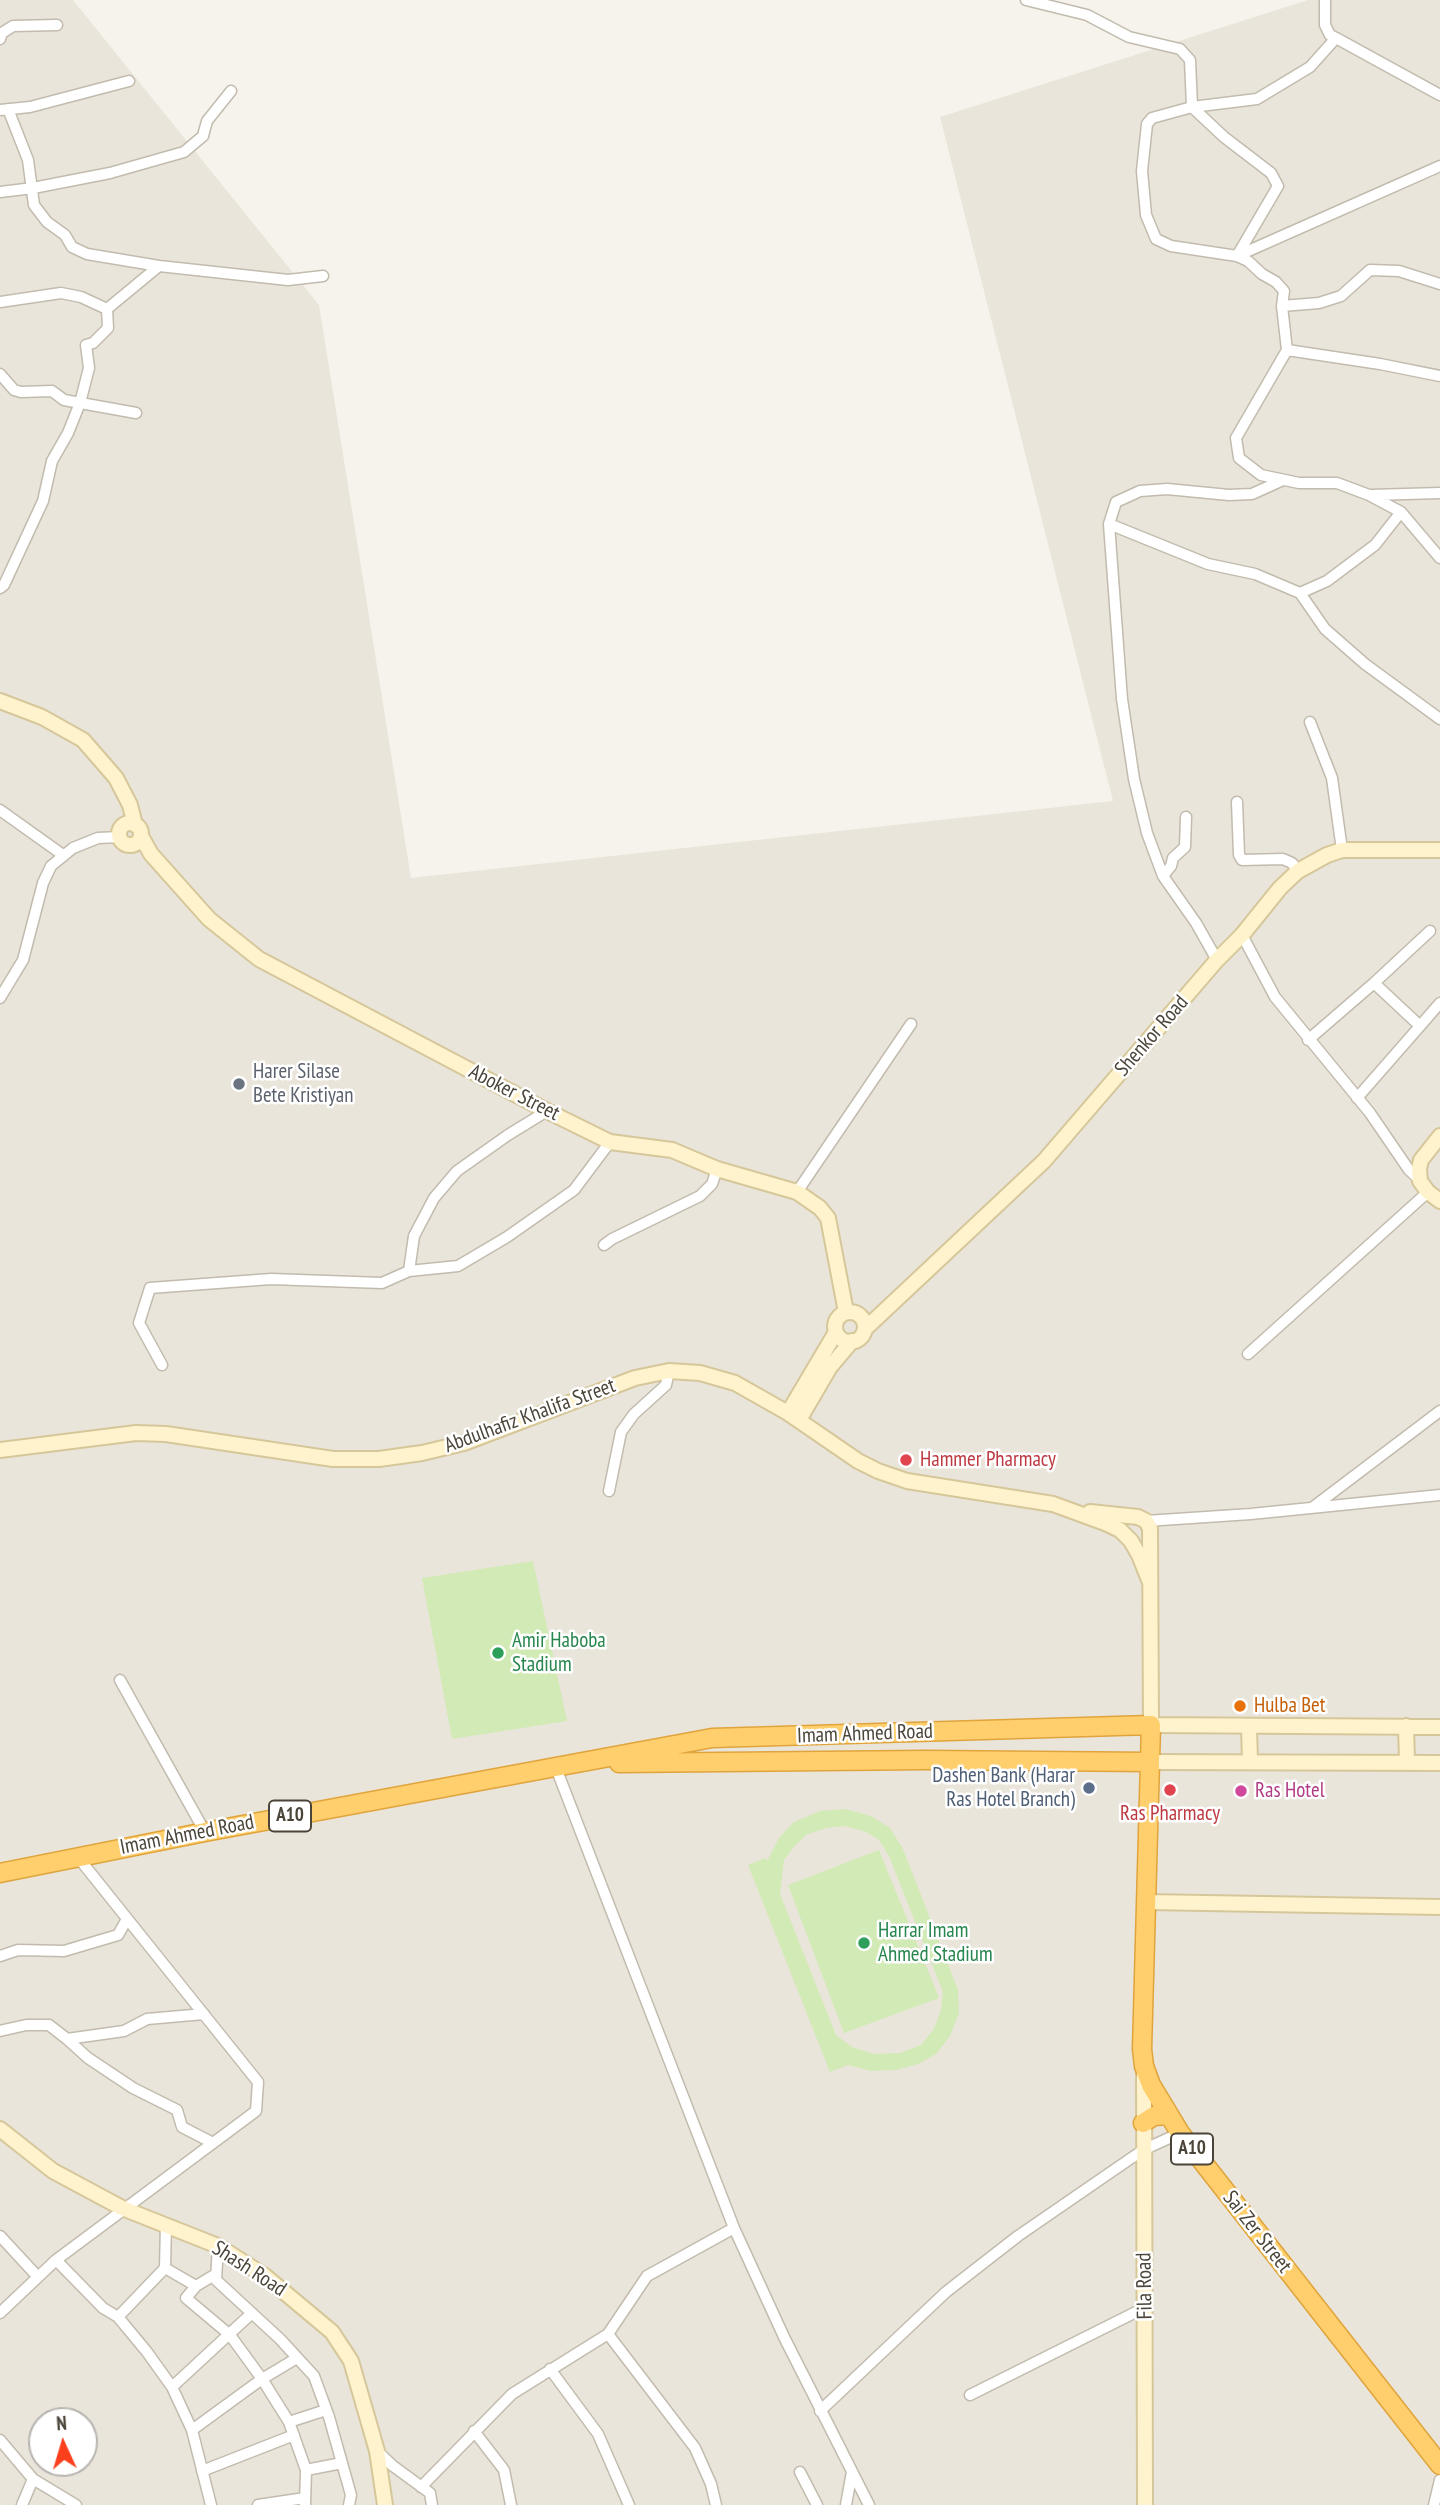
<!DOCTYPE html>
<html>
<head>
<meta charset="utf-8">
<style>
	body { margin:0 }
	#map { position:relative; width:1440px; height:2505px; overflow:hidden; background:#f6f3ec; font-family:"PT Sans Narrow",sans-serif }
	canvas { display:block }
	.north { position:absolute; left:28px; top:2407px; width:70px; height:70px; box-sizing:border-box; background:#fff; border:2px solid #b7b4b0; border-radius:50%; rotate:356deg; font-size:19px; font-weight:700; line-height:28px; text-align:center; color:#4b4439 }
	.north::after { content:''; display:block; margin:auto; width:24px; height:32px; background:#fc3f1d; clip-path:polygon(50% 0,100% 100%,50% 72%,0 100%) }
</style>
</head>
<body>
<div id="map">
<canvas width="1440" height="2505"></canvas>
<div class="north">N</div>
</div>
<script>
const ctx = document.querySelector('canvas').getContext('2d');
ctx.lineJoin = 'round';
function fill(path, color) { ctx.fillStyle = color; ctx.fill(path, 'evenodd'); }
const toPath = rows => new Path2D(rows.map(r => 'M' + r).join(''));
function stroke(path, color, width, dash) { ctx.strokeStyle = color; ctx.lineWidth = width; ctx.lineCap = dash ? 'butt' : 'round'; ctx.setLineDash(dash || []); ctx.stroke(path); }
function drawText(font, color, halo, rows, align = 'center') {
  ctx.font = font + ' "PT Sans Narrow",sans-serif'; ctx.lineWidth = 5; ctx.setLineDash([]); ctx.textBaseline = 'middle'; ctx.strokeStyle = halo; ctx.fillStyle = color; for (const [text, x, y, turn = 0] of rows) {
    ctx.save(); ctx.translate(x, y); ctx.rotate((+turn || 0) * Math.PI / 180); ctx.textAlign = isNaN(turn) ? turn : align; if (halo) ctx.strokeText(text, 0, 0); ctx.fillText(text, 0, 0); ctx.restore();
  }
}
fill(toPath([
	[0,0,73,0,319,305,411,878,1113,801,940,117,1308,0,1440,0,1440,2505,0,2505],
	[42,2421,84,2421,84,2463,42,2463]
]), '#eae5da');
fill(toPath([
	[533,1561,567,1721,452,1739,422,1578],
	[845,1809,871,1816,890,1828,903,1849,958,1990,959,2013,950,2036,936,2054,918,2064,896,2070,871,2071,848,2065,830,2072,748,1865,765,1858,767,1861,779,1838,794,1822,820,1811],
	[844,1826,864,1831,879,1840,889,1856,943,1992,941,2010,934,2029,921,2045,900,2053,874,2054,852,2047,836,2035,780,1894,784,1860,793,1848,806,1835,826,1828],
	[879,1850,939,1998,844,2033,788,1885]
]), '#d2eab5');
const street = toPath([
	[1026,0,1087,15,1129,37,1180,49,1190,60,1192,107,1224,137,1271,173,1278,186,1237,256,1440,166],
	[1325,0,1325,25,1330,35,1336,38],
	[0,39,2,33,13,26,57,25],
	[1440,95,1336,38,1310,67,1257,99,1192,107,1152,118,1147,124,1142,171,1146,215,1156,239,1171,246,1237,256,1248,261,1262,274,1276,282,1284,291,1282,306,1287,350,1236,438,1239,458,1261,475,1299,483,1337,483,1369,495,1401,512,1375,545,1327,581,1300,593,1325,629,1365,664,1440,719],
	[8,109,28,160,34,205,47,222,65,235,72,247,87,254,159,266,288,280,323,276],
	[0,110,30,107,129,81],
	[0,192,33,188,110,173,184,152,203,136,207,121,231,91],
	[0,302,61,293,81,297,107,309],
	[1282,306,1319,303,1341,296,1370,270,1399,271,1440,284],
	[107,309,159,266],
	[1287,350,1380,364,1440,376],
	[0,374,14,390,21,392,52,391,64,400,136,413],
	[1371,495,1440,493],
	[1401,512,1440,558],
	[1109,524,1208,564,1255,574,1300,593],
	[0,588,4,585,43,501,52,461,68,433,80,403,89,368,86,345,93,343,108,328,107,309],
	[1310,722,1332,778,1342,850],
	[1237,802,1239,855,1242,860,1283,859,1292,863,1298,871],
	[0,810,63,855],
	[1163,876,1171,866,1173,858,1185,847,1186,817],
	[1242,935,1275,997,1370,1113,1409,1170,1420,1180],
	[1217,960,1196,923,1163,876,1147,833,1134,779,1122,699,1109,524,1116,502,1140,491,1167,489,1229,495,1252,494,1283,480],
	[1374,983,1420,1026,1440,1003],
	[0,998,23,960,43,883,51,866,73,848,98,838,120,837],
	[1308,1040,1374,983,1430,931],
	[1357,1098,1420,1026],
	[547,1111,508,1135,457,1171,434,1198,414,1236,409,1271,458,1266,507,1237,574,1190,610,1142],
	[797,1192,911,1024],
	[604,1245,612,1239,700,1196,712,1184,717,1169],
	[1248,1354,1428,1192],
	[162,1365,139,1323,150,1288,271,1279,382,1283,409,1271],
	[609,1491,621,1432,634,1414,666,1385,669,1371],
	[1312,1508,1440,1411],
	[1146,1521,1251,1514,1440,1495],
	[120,1680,205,1832],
	[556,1768,734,2228,784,2337,869,2505],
	[0,1956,18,1950,64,1951,118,1935,127,1919],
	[0,2031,26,2025,49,2025,67,2039,124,2031,147,2019,204,2014],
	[67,2039,88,2058,133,2088,177,2110,182,2127,213,2143],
	[166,2224,165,2268,196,2286],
	[0,2236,37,2276],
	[218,2246,216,2280,280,2339,314,2376,329,2417,351,2495,349,2505],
	[56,2260,103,2308,118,2317,147,2352,172,2387,192,2430,211,2505],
	[216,2274,196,2286,186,2298,230,2335,262,2379,289,2422,306,2470,305,2505],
	[0,2313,56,2260,256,2111,258,2082,77,1856],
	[118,2317,165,2268],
	[608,2334,695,2448,711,2484,716,2505],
	[550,2369,598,2434,629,2505],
	[172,2387,252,2313],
	[970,2395,1146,2307],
	[820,2411,946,2292,1018,2236,1143,2150,1180,2133],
	[289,2422,326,2410],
	[192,2430,262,2379,297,2358],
	[474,2431,504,2470,511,2505],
	[0,2440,33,2479,76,2505],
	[377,2451,393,2466,430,2493,432,2505],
	[306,2470,342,2463],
	[202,2471,294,2435],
	[800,2472,817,2505],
	[421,2487,512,2394,608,2334,647,2276,734,2228],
	[22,2505,33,2479],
	[258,2505,305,2498],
	[846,2505,852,2472],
	[1434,2505,1440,2480]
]);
const secondary = toPath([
	[0,701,42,717,83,740,116,778,130,805,135,825],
	'119 834a11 11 0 1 1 22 0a11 11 0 1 1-22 0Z',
	[141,836,151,854,209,919,259,959,547,1111,610,1142,672,1150,717,1169,797,1192,820,1208,828,1218,846,1312],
	[1440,1136,1421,1160,1419,1169,1420,1181,1428,1192,1440,1201],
	'835 1327a15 15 0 1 1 30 0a15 15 0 1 1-30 0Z',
	[865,1329,1044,1161,1217,960,1242,935,1280,888,1298,871,1327,855,1342,850,1440,850],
	[788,1413,836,1332],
	[799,1420,830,1367,852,1341],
	[0,1450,136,1433,166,1434,333,1459,379,1459,422,1453,464,1443,635,1378,669,1371,700,1373,735,1383,788,1413,858,1461,878,1471,907,1481,1053,1504,1105,1523,1120,1530,1131,1541,1139,1555,1149,1580],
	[1090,1512,1138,1517,1146,1521,1150,1528,1151,1725,1440,1727],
	[1249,1726,1250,1762],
	[1406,1726,1407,1762],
	[1150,1762,1440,1763],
	[1146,1902,1440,1907],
	[1144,2071,1145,2505],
	[0,2129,53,2171,122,2208,218,2246,265,2276,332,2332,351,2361,377,2451,385,2505]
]);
const highway = toPath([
	[619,1763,925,1760,1150,1762],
	[0,1873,205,1832,712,1738,1151,1725,1142,2049,1144,2066,1151,2085,1180,2133,1440,2465],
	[1143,2123,1154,2116,1167,2115]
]);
stroke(street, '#c2bbae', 13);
stroke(secondary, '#d6c79b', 18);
stroke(highway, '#e0a43c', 21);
stroke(street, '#fff', 10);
stroke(secondary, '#fff3cd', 14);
stroke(highway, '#ffcf6e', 18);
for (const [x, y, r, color] of [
	[239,1084,7,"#6b7280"],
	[906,1460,7,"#e0444e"],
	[498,1653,7,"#2e9e5b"],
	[1240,1706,7,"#e8710a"],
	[1089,1788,7,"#5c6f8a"],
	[1170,1790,7,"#e0444e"],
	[1241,1791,7,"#d1479c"],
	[864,1943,7,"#2e9e5b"]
]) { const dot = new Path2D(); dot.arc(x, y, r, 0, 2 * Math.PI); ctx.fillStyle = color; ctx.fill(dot); stroke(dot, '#fff', 2.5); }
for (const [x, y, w] of [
	[290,1816,42],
	[1192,2149,42]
]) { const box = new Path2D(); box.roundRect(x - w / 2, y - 15.5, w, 31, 5); ctx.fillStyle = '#fff'; ctx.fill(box); stroke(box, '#4b4439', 2); }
drawText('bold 19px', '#4b4439', null, [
	["A10",290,1816],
	["A10",1192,2149]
]);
drawText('21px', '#4b4439', '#fff', [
	["Shenkor Road",1152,1036,-49],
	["Aboker Street",514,1093,27],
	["Abdulhafiz Khalifa Street",530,1416,-20],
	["Imam Ahmed Road",865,1734,-2],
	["Imam Ahmed Road",187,1835,-11],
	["Sai Zer Street",1257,2232,52],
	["Shash Road",249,2269,33],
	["Fila Road",1145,2286,-91]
]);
drawText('21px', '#5b616d', '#fff', [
	["Harer Silase",253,1072],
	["Bete Kristiyan",253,1096]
], 'left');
drawText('21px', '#be3a42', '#fff', [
	["Hammer Pharmacy",920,1460],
	["Ras Pharmacy",1170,1814,"center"]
], 'left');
drawText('21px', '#27864d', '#fff', [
	["Amir Haboba",512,1641],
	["Stadium",512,1665],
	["Harrar Imam",878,1931],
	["Ahmed Stadium",878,1955]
], 'left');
drawText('21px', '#c56008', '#fff', [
	["Hulba Bet",1254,1706]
], 'left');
drawText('21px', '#4e5e75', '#fff', [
	["Dashen Bank (Harar",1075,1776],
	["Ras Hotel Branch)",1075,1800]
], 'right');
drawText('21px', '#b23c85', '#fff', [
	["Ras Hotel",1255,1791]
], 'left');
</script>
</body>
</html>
